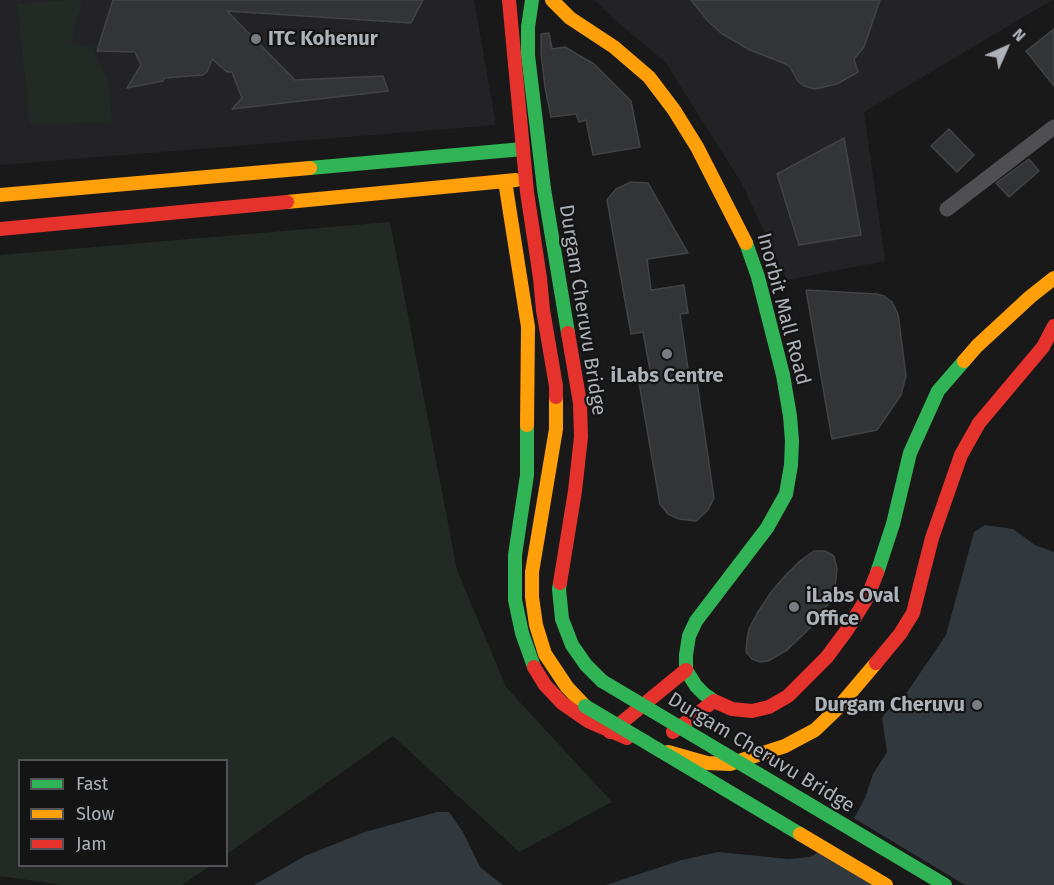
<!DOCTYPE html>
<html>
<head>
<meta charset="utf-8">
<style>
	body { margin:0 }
	#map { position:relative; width:1054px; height:885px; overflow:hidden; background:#19191a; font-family:"Fira Sans",sans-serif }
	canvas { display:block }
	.legend { position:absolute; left:18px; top:759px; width:210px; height:108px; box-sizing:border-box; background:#141415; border:2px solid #515356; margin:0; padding:8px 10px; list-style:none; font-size:18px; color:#adb1b8 }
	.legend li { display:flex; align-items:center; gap:12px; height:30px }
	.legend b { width:30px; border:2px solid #515356 }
	.north { position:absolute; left:976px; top:18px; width:60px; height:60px; -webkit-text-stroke:4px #141415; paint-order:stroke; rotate:45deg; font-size:16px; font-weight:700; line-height:24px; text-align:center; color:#adb1b8 }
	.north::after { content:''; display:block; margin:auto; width:21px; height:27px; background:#adb1b8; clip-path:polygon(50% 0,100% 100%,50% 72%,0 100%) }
</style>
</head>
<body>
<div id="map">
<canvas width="1054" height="885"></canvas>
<ul class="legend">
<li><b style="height:8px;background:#30b455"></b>Fast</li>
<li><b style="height:8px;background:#ff9f0a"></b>Slow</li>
<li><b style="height:8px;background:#e5322d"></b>Jam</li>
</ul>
<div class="north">N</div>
</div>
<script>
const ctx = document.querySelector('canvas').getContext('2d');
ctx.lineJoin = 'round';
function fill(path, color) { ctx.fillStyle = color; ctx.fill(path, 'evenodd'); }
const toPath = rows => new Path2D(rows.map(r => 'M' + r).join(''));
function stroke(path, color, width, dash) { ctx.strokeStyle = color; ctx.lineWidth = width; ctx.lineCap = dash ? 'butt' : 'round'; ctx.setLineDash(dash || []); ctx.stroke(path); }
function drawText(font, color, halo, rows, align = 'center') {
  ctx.font = font + ' "Fira Sans",sans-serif'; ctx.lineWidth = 4.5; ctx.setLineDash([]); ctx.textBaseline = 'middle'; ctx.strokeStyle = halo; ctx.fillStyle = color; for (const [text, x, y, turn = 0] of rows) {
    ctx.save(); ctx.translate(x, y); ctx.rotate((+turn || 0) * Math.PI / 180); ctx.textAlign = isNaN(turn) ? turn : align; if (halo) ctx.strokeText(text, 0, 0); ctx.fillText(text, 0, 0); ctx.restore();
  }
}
fill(toPath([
	[0,0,474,0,496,125,0,165],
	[595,0,1052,0,864,112,885,261,787,280,742,184,666,63,613,18]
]), '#232325');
fill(toPath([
	[67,0,82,0,71,43,92,47,109,83,112,122,30,125,17,4],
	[390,222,457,570,506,687,612,802,519,852,393,736,227,854,226,760,20,760,20,866,210,866,182,885,62,885,0,876,0,255]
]), '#232924');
fill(toPath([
	[985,525,1013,529,1035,545,1054,552,1054,885,606,885,682,860,718,852,788,859,810,857,835,842,852,822,865,798,873,774,887,752,882,718,889,709,900,708,901,701,946,635,974,532],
	[437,812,449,812,463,832,480,867,503,885,254,885,305,856,365,832]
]), '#32393e');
fill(toPath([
	[852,817,965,885,877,885,818,848,833,839]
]), '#19191a');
const building = toPath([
	[113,0,423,0,411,23,227,11,295,80,383,76,388,91,232,109,242,98,232,72,227,72,212,59,207,72,203,75,164,78,163,81,127,88,141,65,135,52,97,51,113,0],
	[691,0,880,0,864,47,854,59,858,72,837,84,815,89,804,86,798,81,790,67,786,64,750,50,721,33,708,21,691,0],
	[1054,29,1054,86,1026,51,1054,29],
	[549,33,552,49,565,47,594,64,631,101,640,147,593,155,586,120,579,122,576,114,551,117,545,87,541,54,541,34,549,33],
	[949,129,974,155,957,172,931,146,949,129],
	[844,138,861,235,799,245,777,174,844,138],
	[1029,159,1039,171,1009,197,996,183,1029,159],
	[631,182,648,183,688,253,647,259,651,290,684,285,688,313,680,314,689,376,696,375,714,498,708,510,696,521,679,519,668,514,660,504,638,377,651,375,643,332,631,334,607,200,616,189,631,182],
	[806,290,877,294,884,296,892,302,898,314,906,376,901,395,877,430,832,439,806,290],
	[814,551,825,551,834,556,837,569,835,587,830,601,812,626,787,650,768,661,760,662,752,659,746,652,747,640,749,629,758,612,772,591,785,576,800,561,814,551]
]);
fill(building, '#333435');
stroke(building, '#434346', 1.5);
stroke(toPath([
	[947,209,1054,127]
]), '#4f4f52', 15);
stroke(toPath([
	[532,0,528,27,528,55,544,189,568,333],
	[310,168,523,149],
	[527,425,527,475,515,555,515,600,522,633,534,667],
	[877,573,893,524,910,453,938,391,964,361],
	[560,583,559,589,562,619,572,645,586,665,602,681],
	[714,701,704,694,696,686,686,670,686,655,689,636,696,621,767,528,786,494,791,465,792,441,790,416,783,375,758,277,746,243]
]), '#30b455', 14);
stroke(toPath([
	[552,0,570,18,614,47,649,77,674,110,697,147,746,243],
	[505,181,528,327,527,425],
	[0,195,310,168],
	[287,202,516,180],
	[964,361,977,346,1030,297,1054,278],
	[556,397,556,429,532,572,532,597,536,625,545,654,567,687,585,706],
	[668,752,707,763,730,764,785,746,815,730,837,709,876,663]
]), '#ff9f0a', 14);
stroke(toPath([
	[509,0,527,192,540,278,543,310,556,386,556,397],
	[0,229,287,202],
	[560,583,575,491,581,437,580,403,568,333],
	[876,663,900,634,913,613,932,538,961,455,979,423,1043,347,1054,326],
	[534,667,545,685,562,703,588,721,627,738],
	[714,701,732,709,752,711,769,707,788,696,827,657,847,630,867,598,877,573],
	[610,732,686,670],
	[673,732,714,701]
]), '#e5322d', 14);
stroke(toPath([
	[602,681,945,885],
	[585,706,800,834]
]), '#30b455', 14);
stroke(toPath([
	[800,834,886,885]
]), '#ff9f0a', 14);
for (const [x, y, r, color] of [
	[256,39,6,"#797c81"],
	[667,354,6,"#797c81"],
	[794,607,6,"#797c81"],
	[977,705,6,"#797c81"]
]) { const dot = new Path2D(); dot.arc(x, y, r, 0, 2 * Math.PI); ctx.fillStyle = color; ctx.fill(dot); stroke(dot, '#141415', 2); }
drawText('bold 20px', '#adb1b8', '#141415', [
	["ITC Kohenur",268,39],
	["iLabs Centre",667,376,"center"],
	["iLabs Oval",806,596],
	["Office",806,619],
	["Durgam Cheruvu",965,705,"right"]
], 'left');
drawText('20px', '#adb1b8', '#141415', [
	["Inorbit Mall Road",783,309,75],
	["Durgam Cheruvu Bridge",582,310,81],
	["Durgam Cheruvu Bridge",761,753,31]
]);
</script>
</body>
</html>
